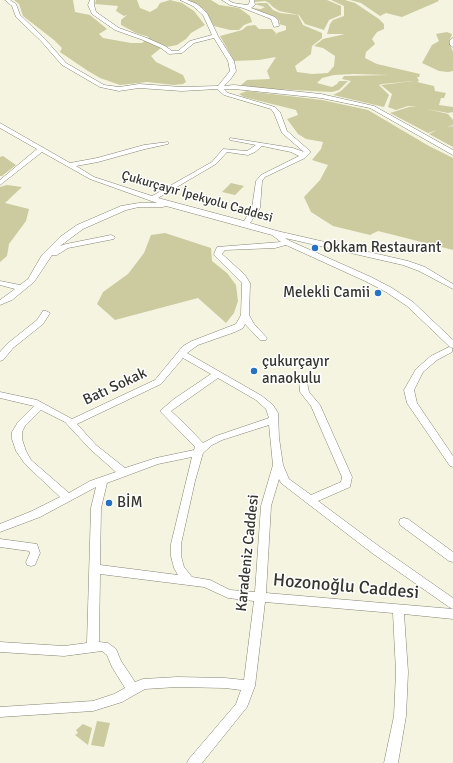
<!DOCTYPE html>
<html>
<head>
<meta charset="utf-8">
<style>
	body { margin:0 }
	canvas { display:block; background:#f4f4e1 }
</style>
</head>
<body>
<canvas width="453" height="763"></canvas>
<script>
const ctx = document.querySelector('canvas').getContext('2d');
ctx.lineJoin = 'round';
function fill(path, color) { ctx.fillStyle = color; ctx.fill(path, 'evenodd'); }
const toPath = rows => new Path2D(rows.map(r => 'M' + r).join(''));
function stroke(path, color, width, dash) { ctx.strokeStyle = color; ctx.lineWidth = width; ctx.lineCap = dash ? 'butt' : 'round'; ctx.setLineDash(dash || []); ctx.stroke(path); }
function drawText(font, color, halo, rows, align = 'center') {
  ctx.font = font + ' Signika,sans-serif'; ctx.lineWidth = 3; ctx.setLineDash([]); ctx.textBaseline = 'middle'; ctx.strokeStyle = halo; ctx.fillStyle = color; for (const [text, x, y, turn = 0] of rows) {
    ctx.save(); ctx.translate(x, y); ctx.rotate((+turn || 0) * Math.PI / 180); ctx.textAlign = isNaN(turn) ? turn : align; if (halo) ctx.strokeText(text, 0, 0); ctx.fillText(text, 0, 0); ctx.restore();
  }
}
fill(toPath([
	[14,0,73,0,75,12,90,15,107,29,99,34,103,38,131,43,142,43,149,37,136,33,121,25,121,20,127,15,124,16,116,11,118,6,95,4,96,0,137,0,140,8,150,12,157,8,160,3,170,0,182,3,194,11,205,25,191,33,186,39,177,45,161,48,151,56,156,62,183,75,186,82,183,84,174,85,147,82,120,85,100,78,88,71,60,52,62,48,54,40,23,16,19,4],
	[185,0,211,0,219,5,239,8,250,16,252,22,244,25,239,30,230,30,214,26,204,9],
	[255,0,327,0,341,6,341,15,329,20,324,30,305,24,299,15,279,11,273,7,269,3,265,1,255,2],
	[331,0,345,0,355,3,379,19,384,24,384,29,377,32,372,39,375,44,366,52,365,58,377,64,420,74,419,77,417,77,419,81,417,82,434,86,435,91,446,93,444,98,441,98,439,105,453,107,453,112,448,113,427,109,448,114,453,120,453,125,447,127,453,126,453,147,429,134,437,130,428,133,390,113,409,107,417,107,408,106,396,110,388,107,392,94,381,85,414,81,382,84,379,85,389,95,384,107,333,95,341,91,351,81,342,79,344,76,389,75,354,74,334,75,322,78,317,83,332,87,337,84,339,81,348,81,339,90,332,92,255,88,241,85,247,80,270,79,267,71,276,57,259,60,234,61,220,36,242,30,247,26,255,25,259,29,272,29,276,33,275,36,277,33,286,30,286,26,279,24,280,21,273,16,251,8,261,9,265,7,254,4,259,3,267,3,273,10,280,13,298,15,303,25,322,33,322,38,312,46,311,54,295,66,297,72,312,74,328,73,334,66,335,56,323,48,314,46,323,39,345,34,327,34,330,24,333,20,344,16,344,6],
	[350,0,438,0,439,1,402,17,386,13,380,16,361,3],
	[447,32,452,34,449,42,453,52,453,71,448,72,439,71,422,63,432,45,439,41,436,34],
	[247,91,322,100,368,110,429,146,453,158,453,250,378,231,370,235,333,226,311,212,304,197,320,180,328,165,312,160,321,149,323,142,306,139,298,134,287,119,298,115,296,110,244,97,239,94],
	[3,156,16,165,2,176,0,176,0,157],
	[231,183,244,186,235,195,222,192],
	[7,185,22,187,5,203,29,209,26,221,9,244,7,256,0,262,0,187],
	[165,233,211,248,212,261,227,273,236,285,238,301,234,313,226,323,198,298,115,320,97,304,103,292,128,274,144,253,151,235],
	[97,721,110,723,104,747,91,745],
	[83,724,92,728,88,745,75,735,78,733,76,730]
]), '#cccb9f');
const minor = toPath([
	[5,0,10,0,16,4,20,15,45,39,66,63,104,85,119,87,139,84,182,87,218,86,230,71,228,61,214,38,194,43,182,53,169,54,161,48,143,40,115,30,92,14,88,5,90,0,94,0,94,5,96,12,119,28,147,38,165,46,172,51,178,51,190,41,212,35,203,15,193,6,180,0,187,0,197,4,207,13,218,36,234,61,236,71,230,80,224,86,234,85,321,94,374,106,453,150,453,155,451,154,370,108,321,98,234,89,224,89,228,93,275,107,280,112,287,131,311,152,305,158,265,177,262,181,260,208,250,223,277,231,408,261,425,267,453,284,453,289,419,271,403,265,285,238,290,241,371,277,392,288,413,302,453,340,453,348,450,347,407,306,386,292,365,281,286,245,275,248,225,250,222,254,245,275,250,283,249,315,254,324,267,338,266,340,260,340,245,324,243,328,235,332,198,345,187,353,262,396,273,405,278,413,279,438,283,465,289,479,311,495,341,482,342,477,311,406,300,392,299,380,303,377,306,378,309,392,320,405,352,477,350,487,318,501,380,547,453,598,453,609,449,607,372,553,281,483,279,479,271,506,266,593,453,609,453,619,404,614,408,672,406,716,398,763,384,763,394,716,396,672,393,613,265,602,255,686,247,707,202,763,187,763,189,759,236,704,241,690,225,688,177,687,145,689,122,702,93,711,0,717,0,707,93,701,114,694,125,688,112,667,107,655,102,651,64,656,0,652,0,642,64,646,87,643,91,508,96,487,40,517,0,532,0,524,32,511,60,497,25,464,16,451,12,439,12,432,18,422,34,406,0,398,0,392,37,400,72,419,155,380,183,346,192,341,236,324,241,315,242,283,215,256,214,254,217,247,281,242,272,235,166,206,163,207,139,207,126,210,83,229,60,246,66,244,111,235,115,237,114,239,68,248,57,255,52,255,34,282,12,300,0,305,0,300,15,289,0,285,0,281,20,285,28,279,42,255,60,237,77,225,121,206,139,203,157,203,90,179,42,152,0,185,0,180,37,149,0,128,0,123,70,163,97,158,144,145,168,142,168,144,145,149,98,162,76,166,94,177,152,196,212,162,223,149,247,151,256,145,230,140,230,138,293,148,304,152,282,133,274,113,271,109,224,95,217,89,182,91,139,88,119,91,100,87,62,65,41,41,16,17,12,6,5,0],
	[262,146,291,152,299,156,261,175,256,181,252,208,244,221,158,198,216,164,227,152,248,155,255,152,262,146],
	[183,358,211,374,174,399,160,411,195,447,194,450,156,458,125,468,96,445,77,424,161,384,183,358],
	[218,378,256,400,266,409,269,418,216,436,203,443,187,426,171,411,218,378],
	[41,410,65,422,90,449,116,472,90,481,69,493,31,460,26,451,22,439,22,432,25,426,41,410],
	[269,425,273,465,261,506,255,592,230,590,210,580,192,577,184,567,181,556,181,544,195,481,203,453,212,445,222,440,269,425],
	[192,457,171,544,171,556,174,568,178,575,100,565,101,508,107,483,158,464,192,457],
	[100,574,204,587,228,598,254,601,244,680,225,678,177,677,143,679,135,682,121,661,116,649,108,643,99,642,100,574],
	[222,0,228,0,233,3,247,5,249,4,250,0,254,0,255,5,251,8,275,17,278,20,279,26,274,27,271,19,243,8,230,5,222,0],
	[453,38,453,47,450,45,450,40,453,38],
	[43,311,46,311,50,313,43,324,13,348,3,360,0,361,0,352,7,344,37,320,43,311],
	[449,347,452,348,452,352,437,360,423,372,414,390,417,403,453,456,453,467,450,466,407,403,404,390,416,369,431,356,449,347],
	[404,518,408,519,453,552,453,562,449,561,400,525,399,522,400,519,404,518],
	[0,539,37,544,40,553,35,565,31,566,27,565,26,562,30,553,29,551,0,547,0,539]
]);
stroke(minor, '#858473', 1);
fill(minor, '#fff');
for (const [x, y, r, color] of [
	[315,248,4,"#2772c2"],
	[378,293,4,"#2772c2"],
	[254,371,4,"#2772c2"],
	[109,503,4,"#2772c2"]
]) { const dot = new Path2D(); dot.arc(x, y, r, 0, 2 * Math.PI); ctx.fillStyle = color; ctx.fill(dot); stroke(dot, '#fff', 1.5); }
drawText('13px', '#35352e', '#fff', [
	["Çukurçayır İpekyolu Caddesi",197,197,16]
]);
drawText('15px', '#35352e', '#fff', [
	["Okkam Restaurant",323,248],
	["Melekli Camii",370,293,"right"],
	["çukurçayır",262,362],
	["anaokulu",262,379],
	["BİM",117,503]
], 'left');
drawText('15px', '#35352e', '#fff', [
	["Batı Sokak",115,387,-25],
	["Karadeniz Caddesi",248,553,-84]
]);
drawText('18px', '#35352e', '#fff', [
	["Hozonoğlu Caddesi",346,587,5]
]);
</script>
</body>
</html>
